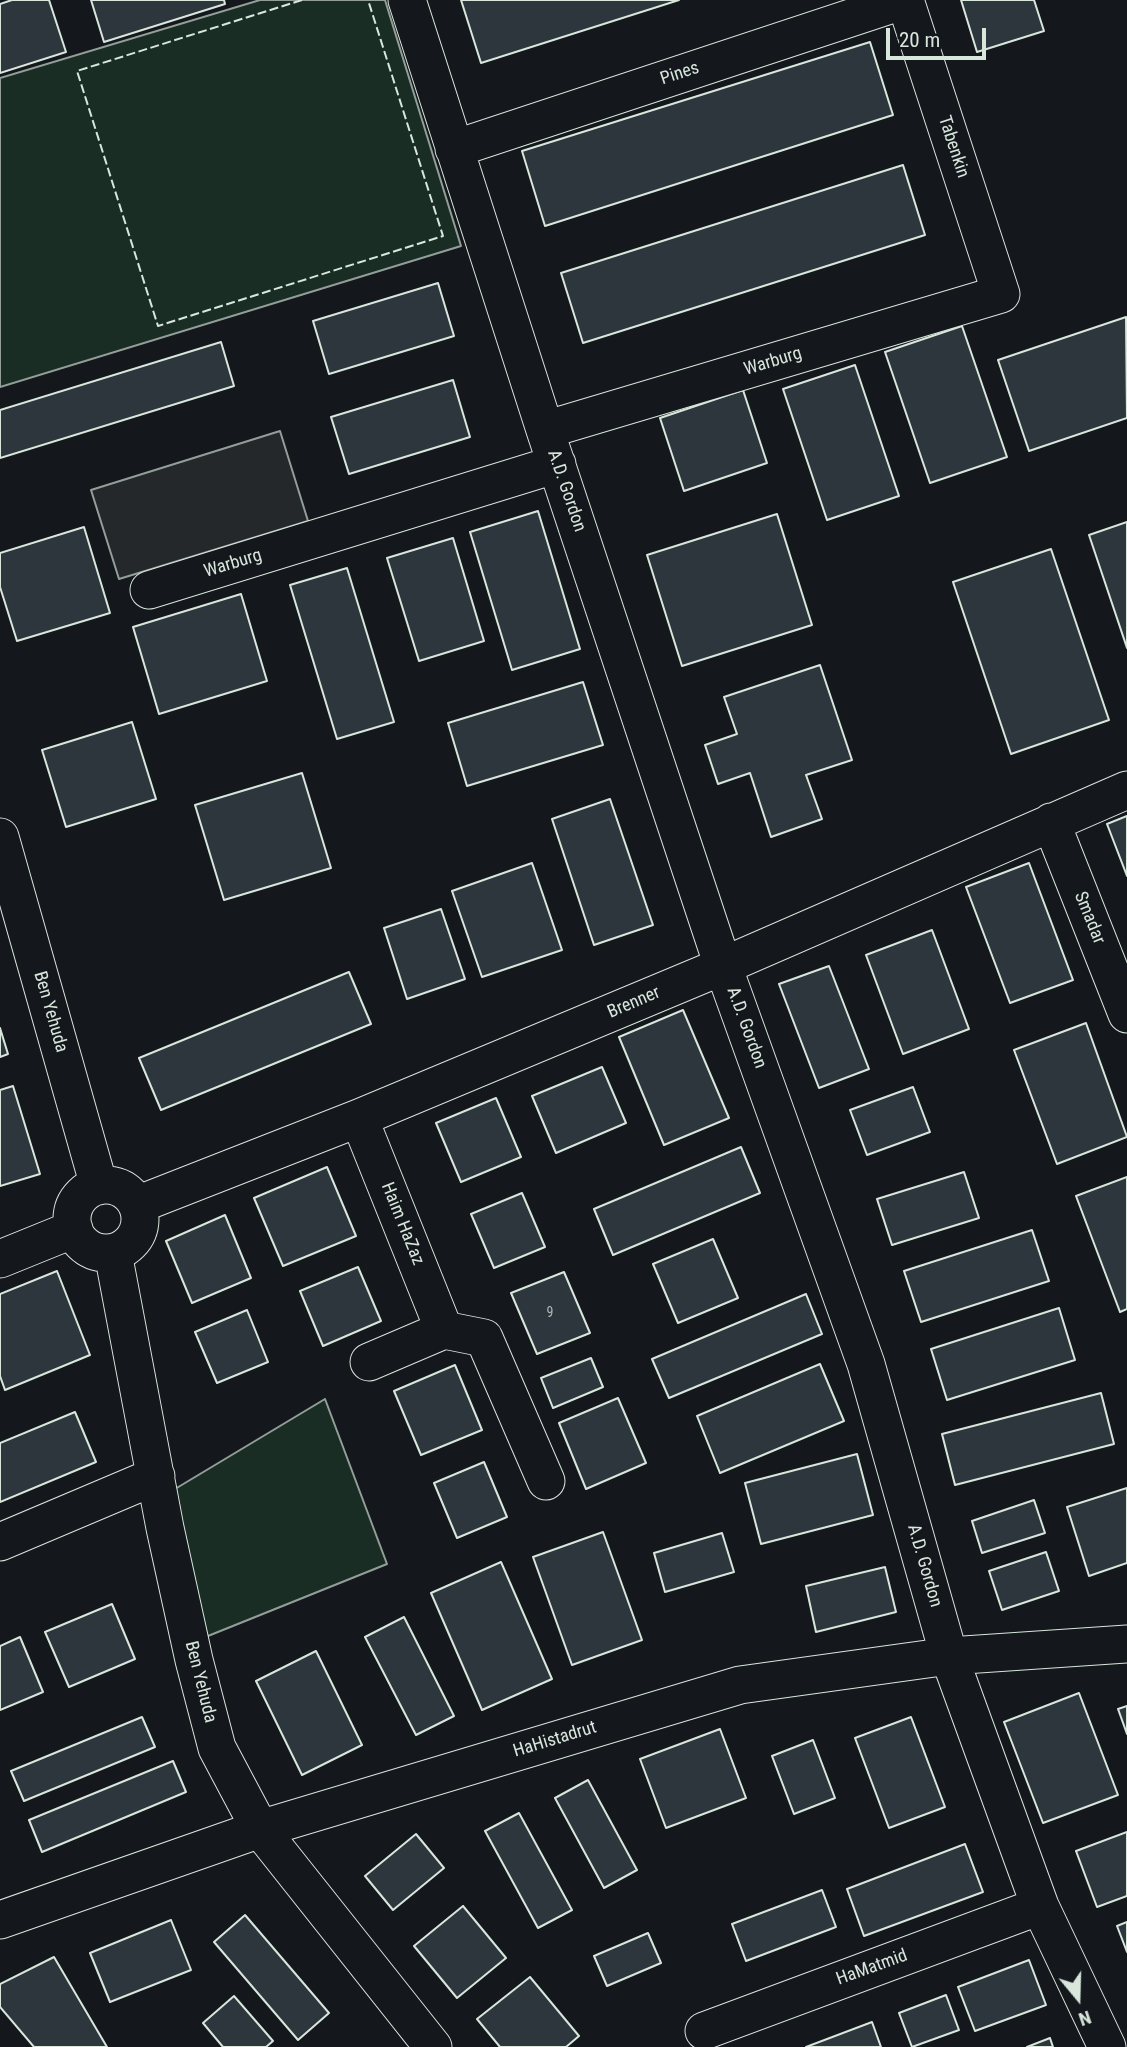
<!DOCTYPE html>
<html>
<head>
<meta charset="utf-8">
<style>
	body { margin:0 }
	#map { position:relative; width:1127px; height:2047px; overflow:hidden; background:#14181c; font-family:"Roboto Condensed",sans-serif }
	canvas { display:block }
	.north { position:absolute; left:1043px; top:1963px; width:70px; height:70px; -webkit-text-stroke:5px #14181c; paint-order:stroke; rotate:161deg; font-size:19px; font-weight:700; line-height:28px; text-align:center; color:#d8e6dc }
	.north::after { content:''; display:block; margin:auto; width:24px; height:32px; background:#d8e6dc; clip-path:polygon(50% 0,100% 100%,50% 72%,0 100%) }
	.scale { position:absolute; left:886px; top:28px; width:100px; height:32px; box-sizing:border-box; border:4px solid #d8e6dc; border-top:0; padding-left:9px; font-size:21px; line-height:24px; white-space:nowrap; color:#d8e6dc; -webkit-text-stroke:5px #14181c; paint-order:stroke }
</style>
</head>
<body>
<div id="map">
<canvas width="1127" height="2047"></canvas>
<div class="north">N</div>
<div class="scale">20 m</div>
</div>
<script>
const ctx = document.querySelector('canvas').getContext('2d');
ctx.lineJoin = 'round';
function fill(path, color) { ctx.fillStyle = color; ctx.fill(path, 'evenodd'); }
const toPath = rows => new Path2D(rows.map(r => 'M' + r).join(''));
function stroke(path, color, width, dash) { ctx.strokeStyle = color; ctx.lineWidth = width; ctx.lineCap = dash ? 'butt' : 'round'; ctx.setLineDash(dash || []); ctx.stroke(path); }
function drawText(font, color, halo, rows, align = 'center') {
  ctx.font = font + ' "Roboto Condensed",sans-serif'; ctx.lineWidth = 5; ctx.setLineDash([]); ctx.textBaseline = 'middle'; ctx.strokeStyle = halo; ctx.fillStyle = color; for (const [text, x, y, turn = 0] of rows) {
    ctx.save(); ctx.translate(x, y); ctx.rotate((+turn || 0) * Math.PI / 180); ctx.textAlign = isNaN(turn) ? turn : align; if (halo) ctx.strokeText(text, 0, 0); ctx.fillText(text, 0, 0); ctx.restore();
  }
}
const green = toPath([
	[260,0,385,0,461,246,0,387,0,78,260,0],
	[325,1399,387,1564,203,1638,175,1489,325,1399]
]);
fill(green, '#1a2d24');
stroke(green, '#939e99', 2);
const parking = toPath([
	[280,431,308,521,119,579,91,490,280,431]
]);
fill(parking, '#24282b');
stroke(parking, '#939e99', 2);
const building = toPath([
	[12,0,49,0,66,52,0,73,0,4,12,0],
	[91,0,224,0,225,4,104,42,91,0],
	[461,0,679,0,481,63,461,0],
	[961,0,1034,0,1044,31,977,52,961,0],
	[870,42,893,115,545,226,522,151,870,42],
	[903,165,925,235,583,343,561,273,903,165],
	[438,283,454,336,329,374,313,321,438,283],
	[1126,317,1127,418,1029,451,998,360,1126,317],
	[962,326,1007,457,930,483,885,352,962,326],
	[221,342,234,386,0,458,0,410,221,342],
	[855,365,899,496,827,520,783,389,855,365],
	[453,380,470,437,349,474,331,417,453,380],
	[743,390,767,463,684,491,660,418,743,390],
	[538,511,580,649,512,670,470,532,538,511],
	[777,514,812,625,682,666,647,555,777,514],
	[1127,522,1127,648,1089,535,1127,522],
	[84,527,110,613,17,641,0,587,0,553,84,527],
	[453,538,484,641,419,661,387,558,453,538],
	[1051,549,1109,720,1011,754,953,582,1051,549],
	[347,568,394,722,337,739,290,585,347,568],
	[241,594,267,681,159,714,133,627,241,594],
	[820,665,852,760,806,775,822,819,771,837,750,773,718,784,705,745,737,734,724,697,820,665],
	[583,682,603,745,467,786,448,723,583,682],
	[132,722,156,799,66,827,42,750,132,722],
	[302,773,331,868,224,900,195,805,302,773],
	[610,799,653,925,594,945,552,819,610,799],
	[1127,816,1127,876,1107,824,1127,816],
	[532,863,562,950,482,977,452,891,532,863],
	[1029,863,1073,980,1010,1003,966,887,1029,863],
	[441,909,465,979,407,999,384,928,441,909],
	[932,930,969,1029,903,1054,866,955,932,930],
	[829,966,869,1069,819,1088,779,984,829,966],
	[349,972,371,1024,161,1110,139,1058,349,972],
	[683,1010,729,1118,664,1145,619,1037,683,1010],
	[1086,1023,1127,1137,1057,1164,1014,1050,1086,1023],
	[0,1028,8,1054,0,1057,0,1028],
	[602,1067,626,1123,556,1153,532,1096,602,1067],
	[13,1086,40,1174,0,1186,0,1090,13,1086],
	[913,1087,930,1132,867,1155,850,1110,913,1087],
	[496,1098,521,1157,461,1182,436,1123,496,1098],
	[741,1147,760,1193,613,1255,594,1209,741,1147],
	[327,1167,356,1236,283,1266,254,1198,327,1167],
	[964,1172,979,1218,892,1245,877,1199,964,1172],
	[1127,1177,1127,1309,1120,1312,1076,1196,1127,1177],
	[522,1193,545,1247,494,1268,471,1214,522,1193],
	[225,1215,251,1278,192,1303,166,1241,225,1215],
	[1032,1230,1049,1281,921,1322,904,1271,1032,1230],
	[713,1239,738,1298,678,1323,653,1264,713,1239],
	[358,1267,381,1321,323,1346,300,1291,358,1267],
	[57,1271,90,1355,5,1390,0,1376,0,1294,57,1271],
	[564,1272,590,1333,537,1354,511,1293,564,1272],
	[806,1294,822,1334,669,1398,652,1359,806,1294],
	[1059,1308,1075,1360,947,1400,931,1349,1059,1308],
	[247,1310,268,1362,217,1383,195,1332,247,1310],
	[591,1358,603,1387,553,1408,541,1378,591,1358],
	[820,1364,844,1421,720,1473,697,1416,820,1364],
	[455,1365,482,1430,421,1455,394,1391,455,1365],
	[1101,1393,1114,1444,955,1485,942,1434,1101,1393],
	[618,1398,646,1463,586,1489,559,1423,618,1398],
	[75,1412,96,1462,0,1502,0,1443,75,1412],
	[857,1454,873,1515,761,1544,745,1483,857,1454],
	[484,1462,507,1517,457,1538,434,1483,484,1462],
	[1127,1488,1127,1563,1089,1576,1067,1507,1127,1488],
	[1034,1500,1045,1533,982,1553,972,1521,1034,1500],
	[603,1532,642,1640,572,1665,533,1557,603,1532],
	[722,1533,734,1572,665,1592,654,1553,722,1533],
	[1046,1552,1059,1591,1002,1610,989,1571,1046,1552],
	[501,1562,552,1679,482,1710,431,1593,501,1562],
	[885,1567,896,1612,816,1632,806,1586,885,1567],
	[112,1604,135,1659,69,1687,45,1632,112,1604],
	[404,1617,454,1716,416,1735,365,1637,404,1617],
	[20,1637,43,1692,0,1710,0,1646,20,1637],
	[316,1651,362,1745,302,1775,256,1681,316,1651],
	[1079,1693,1118,1795,1043,1823,1004,1722,1079,1693],
	[1127,1706,1127,1734,1118,1709,1127,1706],
	[142,1717,155,1747,24,1801,11,1771,142,1717],
	[911,1717,945,1807,889,1828,855,1738,911,1717],
	[720,1729,746,1798,666,1828,640,1759,720,1729],
	[813,1740,835,1798,794,1814,772,1756,813,1740],
	[173,1761,186,1792,42,1852,29,1820,173,1761],
	[588,1780,637,1870,604,1888,555,1798,588,1780],
	[519,1813,572,1910,538,1928,485,1831,519,1813],
	[1127,1832,1127,1896,1097,1907,1076,1851,1127,1832],
	[416,1834,444,1868,393,1910,365,1876,416,1834],
	[965,1844,983,1892,864,1936,847,1889,965,1844],
	[822,1890,836,1927,746,1961,732,1924,822,1890],
	[463,1906,506,1958,457,1998,414,1946,463,1906],
	[245,1915,329,2013,298,2040,214,1942,245,1915],
	[171,1920,191,1970,110,2002,90,1953,171,1920],
	[1127,1922,1127,1952,1117,1926,1127,1922],
	[648,1933,661,1963,607,1986,594,1956,648,1933],
	[54,1957,107,2047,34,2047,0,2007,0,1984,54,1957],
	[1029,1960,1046,2005,975,2031,958,1987,1029,1960],
	[530,1977,579,2036,566,2047,500,2047,477,2019,530,1977],
	[946,1995,959,2030,912,2047,899,2013,946,1995],
	[234,1996,273,2041,266,2047,223,2047,203,2023,234,1996],
	[872,2022,881,2047,806,2047,872,2022],
	[1050,2038,1053,2047,1027,2047,1050,2038]
]);
fill(building, '#2c363c');
stroke(building, '#d8e6dc', 2);
const minor = toPath([
	[407,0,545,430,723,966,866,1364,949,1656,1040,1906,1107,2047],
	[454,149,905,0],
	[545,430,1001,294,905,0],
	[149,590,557,464],
	[1051,822,1127,1014],
	[0,837,99,1186],
	[359,1118,444,1330,484,1338,546,1481],
	'72 1219a34 34 0 1 1 68 0a34 34 0 1 1-68 0Z',
	[137,1205,359,1118,723,966,1127,790],
	[113,1253,165,1528,194,1660,217,1748,260,1829,433,2047],
	[0,1259,74,1229],
	[369,1362,444,1330],
	[0,1542,156,1476],
	[0,1920,260,1829,740,1685,949,1656,1127,1644],
	[704,2031,1040,1906]
]);
stroke(minor, '#d8e6dc', 39);
stroke(minor, '#14181c', 37);
stroke(toPath([
	[302,0,77,71,158,326,443,236,368,0]
]), '#d8e6dc', 2, [9, 3.5]);
drawText('14px', '#adbab4', null, [
	["9",550,1313]
]);
drawText('18px', '#d8e6dc', '#14181c', [
	["Pines",680,74,-18],
	["Tabenkin",953,147,72],
	["Warburg",773,362,-17],
	["A.D. Gordon",566,491,71],
	["Warburg",233,564,-17],
	["Smadar",1089,918,68],
	["Brenner",634,1003,-23],
	["Ben Yehuda",50,1012,74],
	["A.D. Gordon",746,1028,70],
	["Haim HaZaz",402,1224,68],
	["A.D. Gordon",924,1566,74],
	["Ben Yehuda",200,1682,76],
	["HaHistadrut",555,1740,-17],
	["HaMatmid",872,1968,-20]
]);
</script>
</body>
</html>
